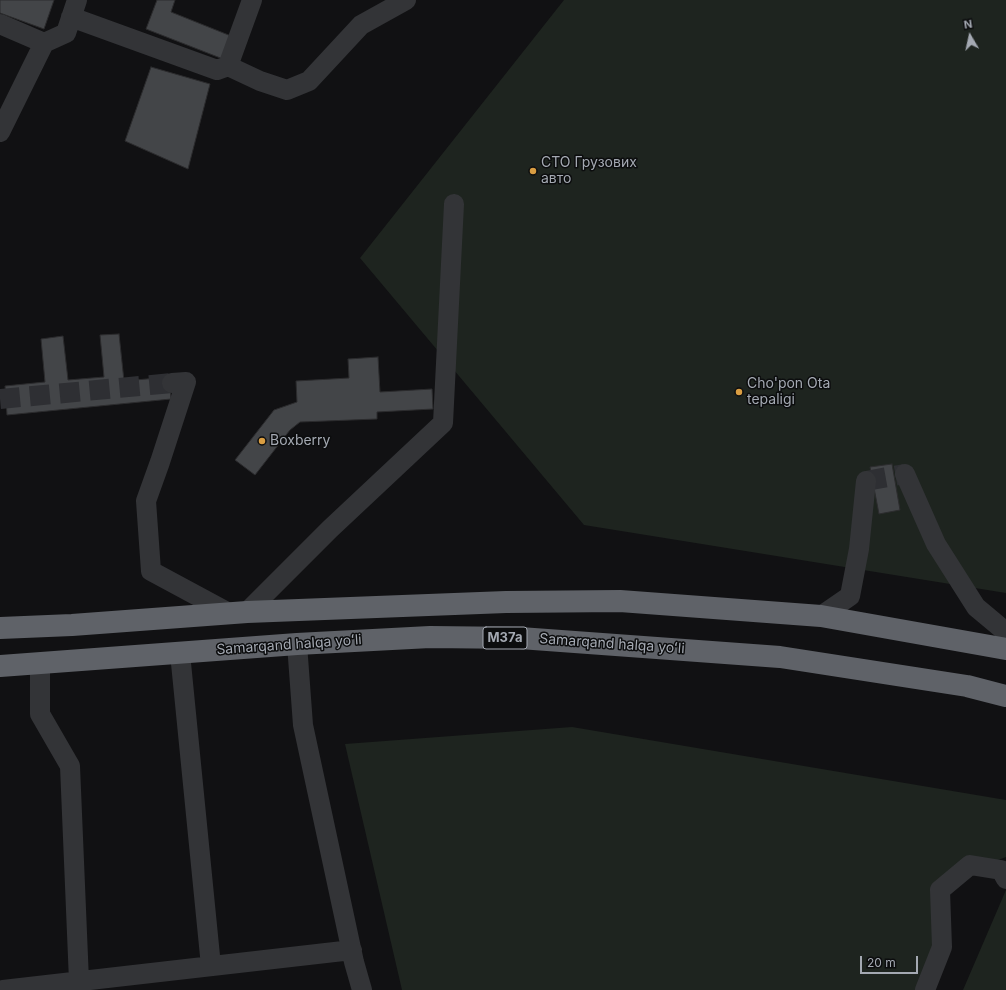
<!DOCTYPE html>
<html>
<head>
<meta charset="utf-8">
<style>
	body { margin:0 }
	#map { position:relative; width:1006px; height:990px; overflow:hidden; background:#111113; font-family:Inter,sans-serif }
	canvas { display:block }
	.north { position:absolute; left:950px; top:16px; width:40px; height:40px; -webkit-text-stroke:3px #0c0d0e; paint-order:stroke; rotate:351deg; font-size:11px; font-weight:700; line-height:16px; text-align:center; color:#a4a9b2 }
	.north::after { content:''; display:block; margin:auto; width:14px; height:18px; background:#a4a9b2; clip-path:polygon(50% 0,100% 100%,50% 72%,0 100%) }
	.scale { position:absolute; left:860px; top:956px; width:58px; height:18px; box-sizing:border-box; border:2px solid #a4a9b2; border-top:0; padding-left:5px; font-size:12px; line-height:14px; white-space:nowrap; color:#a4a9b2; -webkit-text-stroke:3px #0c0d0e; paint-order:stroke }
</style>
</head>
<body>
<div id="map">
<canvas width="1006" height="990"></canvas>
<div class="north">N</div>
<div class="scale">20 m</div>
</div>
<script>
const ctx = document.querySelector('canvas').getContext('2d');
ctx.lineJoin = 'round';
function fill(path, color) { ctx.fillStyle = color; ctx.fill(path, 'evenodd'); }
const toPath = rows => new Path2D(rows.map(r => 'M' + r).join(''));
function stroke(path, color, width, dash) { ctx.strokeStyle = color; ctx.lineWidth = width; ctx.lineCap = dash ? 'butt' : 'round'; ctx.setLineDash(dash || []); ctx.stroke(path); }
function drawText(font, color, halo, rows, align = 'center') {
  ctx.font = font + ' Inter,sans-serif'; ctx.lineWidth = 3; ctx.setLineDash([]); ctx.textBaseline = 'middle'; ctx.strokeStyle = halo; ctx.fillStyle = color; for (const [text, x, y, turn = 0] of rows) {
    ctx.save(); ctx.translate(x, y); ctx.rotate((+turn || 0) * Math.PI / 180); ctx.textAlign = isNaN(turn) ? turn : align; if (halo) ctx.strokeText(text, 0, 0); ctx.fillText(text, 0, 0); ctx.restore();
  }
}
fill(toPath([
	[564,0,1006,0,1006,593,584,525,360,258],
	[572,727,1006,800,1006,857,955,876,918,990,402,990,345,744],
	[1006,890,1006,990,963,990]
]), '#1e241f');
const building = toPath([
	[0,0,54,0,44,29,0,13,0,0],
	[157,0,175,0,171,12,231,36,223,59,146,29,157,0],
	[151,67,210,84,188,169,125,141,151,67],
	[119,334,124,381,169,377,171,399,7,415,5,386,45,382,41,339,63,336,68,380,104,377,100,335,119,334],
	[378,357,380,392,432,389,433,409,377,412,377,419,300,422,290,430,255,475,235,460,274,410,297,402,296,381,349,378,348,359,378,357],
	[892,464,900,510,879,514,870,467,892,464]
]);
fill(building, '#434548');
stroke(building, '#2c2c2e', 1);
stroke(toPath([
	[0,399,172,383],
	[866,481,905,474]
]), '#2e2f33', 20, [20, 10]);
stroke(toPath([
	[71,17,217,70,228,66,252,0],
	[0,24,44,43],
	[228,66,260,81,287,90,309,81,361,25,406,0],
	[0,132,44,43,66,33,77,0],
	[172,383,186,382,160,462,146,501,151,571,229,613],
	[905,474,936,544,976,607,1006,632],
	[247,612,330,529,443,423,454,204],
	[821,616,850,596,859,549,866,481],
	[297,644,303,725,354,962,362,990],
	[180,653,211,966],
	[40,663,40,714,70,766,79,981],
	[3,990,352,950],
	[925,990,942,947,940,890,970,865,1001,870,1006,879]
]), '#333437', 20);
stroke(toPath([
	[0,628,72,625,247,612,506,602,620,601,821,616,1006,649],
	[0,666,297,644,430,637,520,638,780,657,967,686,1006,696]
]), '#5f6268', 22);
for (const [x, y, r, color] of [
	[533,171,4,"#da9e42"],
	[739,392,4,"#da9e42"],
	[262,441,4,"#da9e42"]
]) { const dot = new Path2D(); dot.arc(x, y, r, 0, 2 * Math.PI); ctx.fillStyle = color; ctx.fill(dot); stroke(dot, '#0c0d0e', 1.5); }
for (const [x, y, w] of [
	[505,638,44]
]) { const box = new Path2D(); box.roundRect(x - w / 2, y - 11, w, 22, 3); ctx.fillStyle = '#0c0d0e'; ctx.fill(box); stroke(box, '#a4a9b2', 1); }
drawText('bold 13px', '#a4a9b2', null, [
	["M37a",505,638]
]);
drawText('14px', '#a4a9b2', '#0c0d0e', [
	["СТО Грузових",541,163],
	["авто",541,179],
	["Cho'pon Ota",747,384],
	["tepaligi",747,400],
	["Boxberry",270,441]
], 'left');
drawText('14px', '#a4a9b2', '#0c0d0e', [
	["Samarqand halqa yoʻli",612,644,4],
	["Samarqand halqa yoʻli",289,645,-4]
]);
</script>
</body>
</html>
